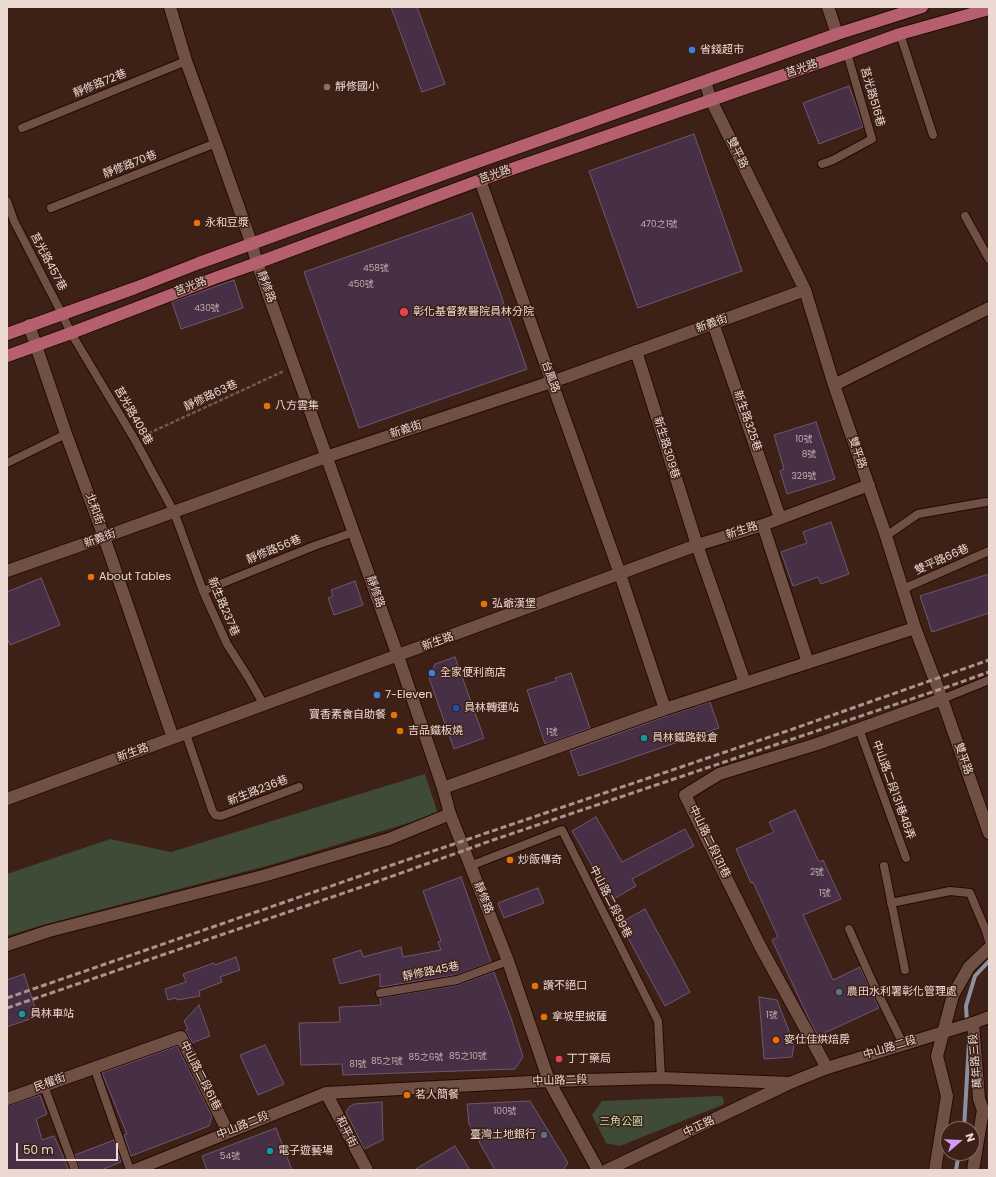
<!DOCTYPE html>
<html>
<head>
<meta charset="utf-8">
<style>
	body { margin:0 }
	#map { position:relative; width:996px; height:1177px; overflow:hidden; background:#3d2116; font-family:Poppins,sans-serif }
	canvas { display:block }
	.frame { position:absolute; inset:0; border:8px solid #ebd8d0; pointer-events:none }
	.north { position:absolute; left:940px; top:1121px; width:40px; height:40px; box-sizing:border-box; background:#3d2116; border:1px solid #836a60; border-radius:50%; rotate:71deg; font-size:11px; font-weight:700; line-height:16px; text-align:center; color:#ebd8d0 }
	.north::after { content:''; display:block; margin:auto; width:14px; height:18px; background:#d69bfa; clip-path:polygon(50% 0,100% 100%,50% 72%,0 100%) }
	.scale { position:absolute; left:16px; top:1143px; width:102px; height:18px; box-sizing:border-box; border:2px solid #ebd8d0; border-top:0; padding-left:5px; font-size:12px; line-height:14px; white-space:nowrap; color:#ebd8d0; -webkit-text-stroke:3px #3d2116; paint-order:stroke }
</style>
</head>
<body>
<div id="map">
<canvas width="996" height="1177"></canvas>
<div class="frame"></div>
<div class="north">N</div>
<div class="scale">50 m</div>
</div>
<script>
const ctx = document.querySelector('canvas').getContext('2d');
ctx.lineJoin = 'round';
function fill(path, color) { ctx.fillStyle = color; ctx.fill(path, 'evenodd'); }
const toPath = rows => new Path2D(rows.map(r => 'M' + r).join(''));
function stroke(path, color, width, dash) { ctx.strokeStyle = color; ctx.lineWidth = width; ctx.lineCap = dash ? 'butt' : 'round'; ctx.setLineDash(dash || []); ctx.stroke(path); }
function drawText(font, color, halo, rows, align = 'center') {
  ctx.font = font + ' Poppins,"Noto Sans TC",sans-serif'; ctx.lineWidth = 3; ctx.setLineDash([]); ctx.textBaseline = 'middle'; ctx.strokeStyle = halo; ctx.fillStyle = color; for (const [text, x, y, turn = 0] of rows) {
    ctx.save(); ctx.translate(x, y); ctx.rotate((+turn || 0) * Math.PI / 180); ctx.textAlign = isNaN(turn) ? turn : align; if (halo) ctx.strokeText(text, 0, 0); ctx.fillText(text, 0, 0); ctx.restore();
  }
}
fill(toPath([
	[425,774,438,814,270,865,39,926,7,936,7,874,110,839,171,852],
	[719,1096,723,1097,724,1103,722,1105,620,1146,606,1143,592,1115,602,1101]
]), '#3f4b37');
stroke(toPath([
	[967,1023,966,1006,975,976,989,961],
	[964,1129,969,1042],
	[956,1170,959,1153]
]), '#8b91a0', 4);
const building = toPath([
	[391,7,417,7,445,84,422,92,391,7],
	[849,86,857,108,863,127,819,144,803,103,849,86],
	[694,134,742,271,638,308,589,171,694,134],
	[472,213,527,369,359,428,304,272,472,213],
	[234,280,243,308,181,329,172,302,234,280],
	[816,422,835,479,787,494,780,471,784,469,774,435,816,422],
	[831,522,849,574,821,584,818,577,793,586,781,552,807,543,803,532,831,522],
	[989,574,989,613,932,632,920,596,989,574],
	[41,578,60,625,10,645,7,638,7,592,41,578],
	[355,581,363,605,334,615,328,598,333,596,331,590,355,581],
	[455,657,484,738,454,749,429,678,435,664,455,657],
	[571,673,590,728,545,744,527,690,556,681,555,678,571,673],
	[710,702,719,728,579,776,570,751,667,716,710,702],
	[795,810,819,862,823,860,841,899,803,915,833,980,860,967,879,1008,818,1036,809,1019,772,940,778,937,753,882,751,883,736,849,774,832,769,822,795,810],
	[596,817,622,862,685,829,694,846,632,879,636,886,612,900,572,831,596,817],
	[461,877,491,962,456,975,380,987,380,974,340,984,333,959,361,950,363,957,401,947,403,957,441,950,438,942,441,941,423,891,461,877],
	[538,888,544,903,504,918,498,903,538,888],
	[645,909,690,992,665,1006,620,923,645,909],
	[236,957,240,970,220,977,222,982,199,991,200,996,177,1000,176,998,168,1000,165,989,186,982,183,974,214,963,215,965,236,957],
	[494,972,512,1021,523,1057,515,1069,343,1075,342,1064,301,1065,299,1023,340,1022,339,1007,381,1005,380,998,458,985,494,972],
	[24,974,38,1016,7,1027,7,980,24,974],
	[759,997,777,1000,794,1044,792,1057,764,1059,759,997],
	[199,1005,210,1036,192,1043,188,1034,185,1031,188,1029,184,1021,199,1005],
	[265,1045,284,1084,258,1095,240,1055,265,1045],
	[177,1046,212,1116,209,1126,131,1156,124,1135,127,1134,102,1073,177,1046],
	[40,1095,47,1114,36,1119,42,1140,54,1136,69,1170,7,1170,7,1106,40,1095],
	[530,1101,568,1163,563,1170,495,1170,469,1124,467,1104,530,1101],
	[382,1102,383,1140,364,1149,346,1112,349,1107,354,1104,382,1102],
	[276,1128,292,1170,207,1170,202,1156,276,1128],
	[114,1140,121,1162,101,1170,80,1170,75,1155,114,1140],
	[455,1146,470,1170,414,1170,455,1146]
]);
fill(building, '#473045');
stroke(building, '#70576e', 1);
const service = toPath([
	[900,34,933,135],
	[22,128,186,61],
	[822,164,833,160,872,139,847,53],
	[7,201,14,221,62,314,71,333,135,440,174,512,203,591,227,644,248,677,264,705],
	[51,208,216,143],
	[965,216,989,259],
	[7,463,66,434],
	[886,536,918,514,986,502],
	[903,589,989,551],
	[203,591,314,546,354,532],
	[942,699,989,680],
	[859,729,906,858],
	[186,734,212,810,215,815,221,816,299,787],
	[470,866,562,830,658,1021,661,1078],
	[884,866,905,970],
	[891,903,950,891,970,893,986,931,989,941],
	[849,929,872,981,903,1044],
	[380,993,457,980,508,961],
	[94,1067,130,1170],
	[44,1086,75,1170]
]);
const minor = toPath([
	[828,7,837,34],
	[705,82,711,100,805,290,834,385,886,536,915,628,942,699,989,833],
	[480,180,620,574,665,709],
	[713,323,780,518],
	[29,325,66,434,104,537,173,738],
	[636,351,697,545,745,683],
	[834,385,989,308],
	[763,525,808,663],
	[7,571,104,537,326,457,566,377,805,290],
	[443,788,665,709,915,628],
	[7,799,697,545,763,525,869,485],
	[7,945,49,931,263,876,389,839,450,814],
	[827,1068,760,946,685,795,719,774,817,744,942,699],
	[326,1093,367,1170],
	[7,1099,181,1037,228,1132],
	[135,1170,326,1093,549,1081,661,1078,790,1083],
	[935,1170,947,1096,937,1056,953,995,969,967,989,948],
	[973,1170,983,1110,979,1099,973,1023]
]);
const tertiary = toPath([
	[170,7,186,61,216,143,252,245,257,263,398,656,443,788,450,814,508,961,549,1081,598,1170],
	[607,1170,790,1083,827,1068,973,1023,989,1017]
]);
const primary = toPath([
	[7,334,135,288,199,263,452,171,837,34,922,7],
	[7,356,71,333,215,278,257,263,480,180,847,53,900,34,989,9]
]);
stroke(service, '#230a02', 10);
stroke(minor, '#230a02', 14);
stroke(tertiary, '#230a02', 14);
stroke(primary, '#230a02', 14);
stroke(toPath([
	[143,436,284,371]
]), '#72594f', 2.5, [4, 2]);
stroke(service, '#705044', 8);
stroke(minor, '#705044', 12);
stroke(tertiary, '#705044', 12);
stroke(primary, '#b65f6e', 12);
stroke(toPath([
	[7,998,392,865,793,729,989,660],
	[7,1008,376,882,493,840,947,687,989,672]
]), '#aa938a', 3, [6, 3]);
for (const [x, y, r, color] of [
	[692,50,4,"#3f7fe0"],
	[327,87,4,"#8d6e63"],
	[197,223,4,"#e8710a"],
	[404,312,5,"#e0444e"],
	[267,406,4,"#e8710a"],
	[91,577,4,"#e8710a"],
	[484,604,4,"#e8710a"],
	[432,673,4,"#3f7fe0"],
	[377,695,4,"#3f7fe0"],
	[456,708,4,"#1a4fb4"],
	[394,715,4,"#e8710a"],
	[400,731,4,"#e8710a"],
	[644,738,4,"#0f9aa8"],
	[510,860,4,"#e8710a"],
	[535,986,4,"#e8710a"],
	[839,992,4,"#5c6f8a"],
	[22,1014,4,"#0f9aa8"],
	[544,1017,4,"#e8710a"],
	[776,1040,4,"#e8710a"],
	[559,1059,4,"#e0444e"],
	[407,1095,4,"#e8710a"],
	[544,1135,4,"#5c6f8a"],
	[270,1151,4,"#0f9aa8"]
]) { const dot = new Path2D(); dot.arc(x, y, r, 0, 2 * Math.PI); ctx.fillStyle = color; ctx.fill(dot); stroke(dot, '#3d2116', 1.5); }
drawText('9px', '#c2aead', null, [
	["470之1號",659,225],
	["458號",376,269],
	["450號",361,285],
	["430號",207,309],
	["10號",804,440],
	["8號",809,455],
	["329號",804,477],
	["1號",552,733],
	["2號",817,873],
	["1號",825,894],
	["1號",772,1016],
	["85之10號",468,1057],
	["85之6號",426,1058],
	["85之1號",387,1062],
	["81號",358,1065],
	["100號",505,1112],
	["54號",230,1157]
]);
drawText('11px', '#ebd8d0', '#3d2116', [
	["省錢超市",700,50],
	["靜修國小",335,87],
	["永和豆漿",205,223],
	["彰化基督教醫院員林分院",413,312],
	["八方雲集",275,406],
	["About Tables",99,577],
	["弘爺漢堡",492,604],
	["全家便利商店",440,673],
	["7-Eleven",385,695],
	["員林轉運站",464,708],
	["寶香素食自助餐",386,715,"right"],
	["吉品鐵板燒",408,731],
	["員林鐵路穀倉",652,738],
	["炒飯傳奇",518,860],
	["讚不絕口",543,986],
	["農田水利署彰化管理處",847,992],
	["員林車站",30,1014],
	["拿坡里披薩",552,1017],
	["麥仕佳烘焙房",784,1040],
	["丁丁藥局",567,1059],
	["茗人簡餐",415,1095],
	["臺灣土地銀行",536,1135,"right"],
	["電子遊藝場",278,1151]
], 'left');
drawText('11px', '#ebd8d0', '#3d2116', [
	["莒光路",802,69,-19],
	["靜修路72巷",100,84,-22],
	["莒光路516巷",872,97,74],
	["雙平路",737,153,64],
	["靜修路70巷",130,165,-21],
	["莒光路",495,175,-19],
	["莒光路457巷",48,262,62],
	["莒光路",191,287,-21],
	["靜修路",266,287,70],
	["新義街",712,324,-20],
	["台鳳路",550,377,70],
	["靜修路63巷",211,396,-25],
	["莒光路408巷",133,416,60],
	["新生路325巷",747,421,71],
	["新義街",406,430,-18],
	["新生路309巷",666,448,73],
	["雙平路",857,453,71],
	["北和街",94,509,70],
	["新生路",742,531,-18],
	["新義街",100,539,-20],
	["靜修路56巷",274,550,-22],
	["雙平路66巷",942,560,-24],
	["靜修路",375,592,71],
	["新生路237巷",223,607,67],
	["新生路",438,642,-20],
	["新生路",133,753,-20],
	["雙平路",963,759,71],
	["中山路二段131巷48弄",893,790,70],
	["新生路236巷",258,791,-21],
	["中山路二段131巷",709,842,64],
	["靜修路",483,898,68],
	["中山路二段99巷",610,902,63],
	["靜修路45巷",431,972,-11],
	["中山路二段",890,1048,-17],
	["萬年路三段",976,1061,-95],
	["中山路二段61巷",200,1076,63],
	["中山路二段",560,1081,-2],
	["民權街",50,1083,-20],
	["中山路二段",243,1126,-22],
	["中正路",699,1127,-25],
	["和平街",346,1132,63]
]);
drawText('11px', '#c1deae', '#3d2116', [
	["三角公園",621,1122]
]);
</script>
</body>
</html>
